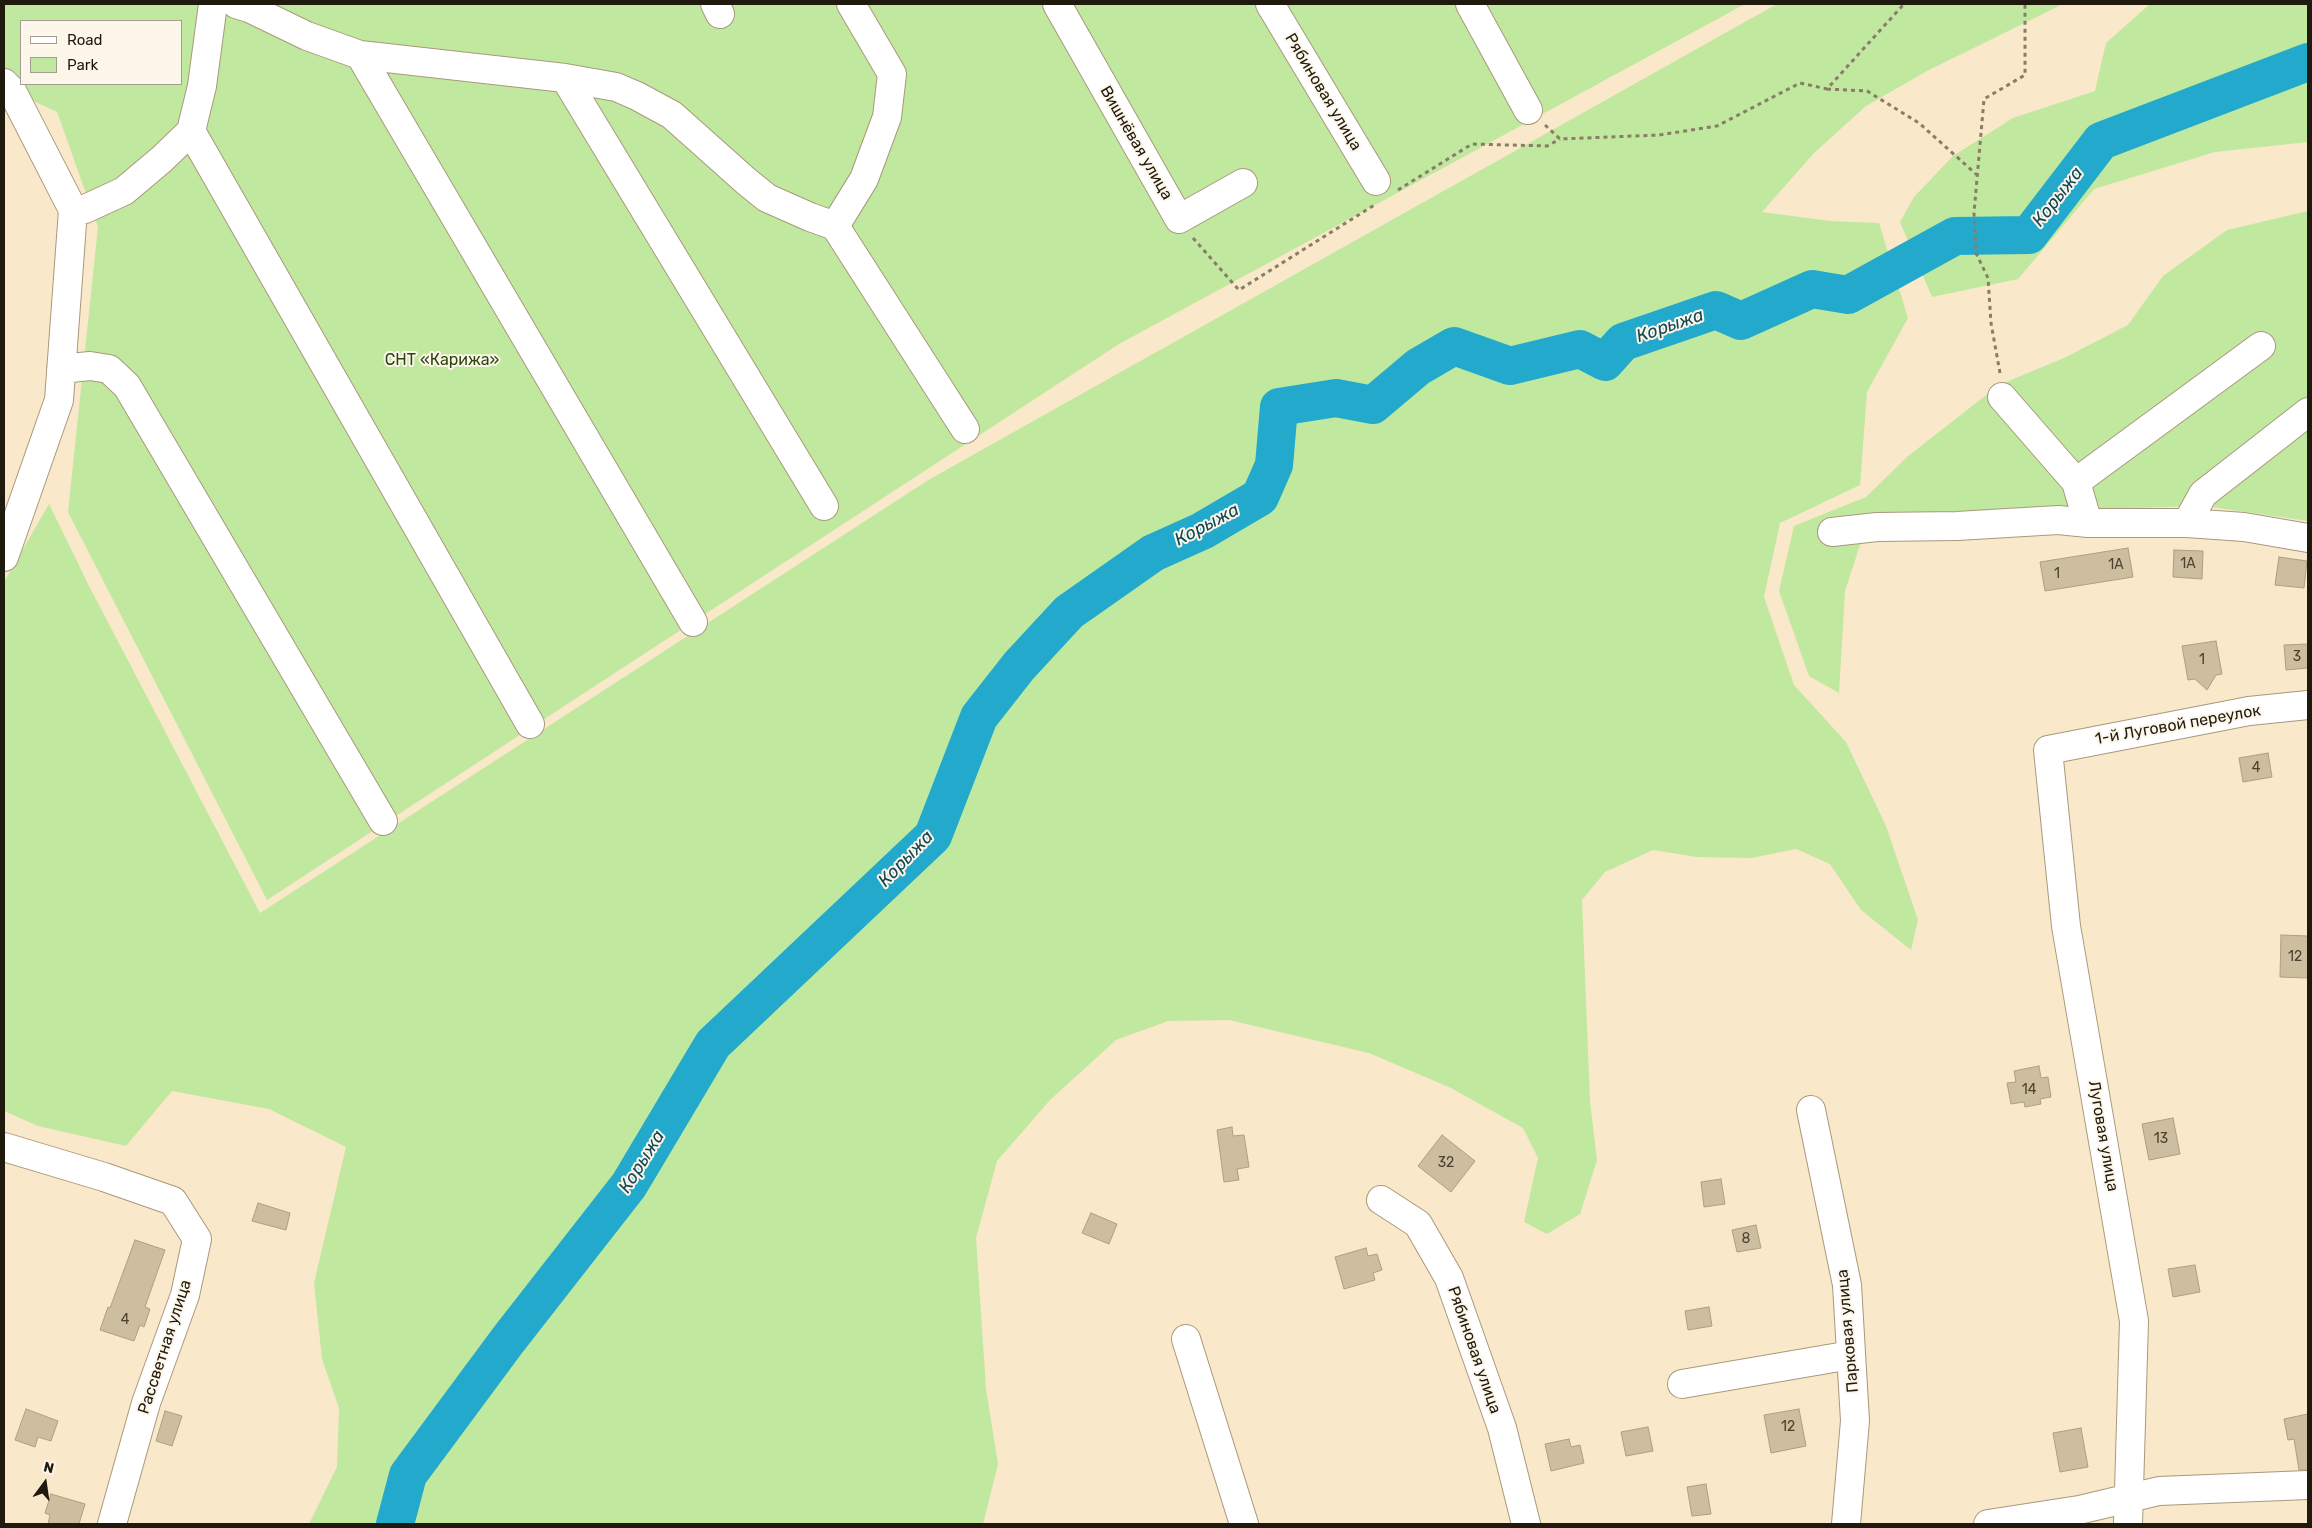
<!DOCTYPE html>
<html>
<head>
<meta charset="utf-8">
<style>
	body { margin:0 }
	#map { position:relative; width:2312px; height:1528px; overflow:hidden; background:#f9e8c9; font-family:Rubik,sans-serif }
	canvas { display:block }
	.frame { position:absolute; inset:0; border:5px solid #1f190e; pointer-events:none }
	.legend { position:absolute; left:20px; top:20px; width:162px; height:65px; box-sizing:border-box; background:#fdf6ea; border:1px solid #a49e92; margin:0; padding:6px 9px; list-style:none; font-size:15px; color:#1f190e }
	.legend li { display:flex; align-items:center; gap:10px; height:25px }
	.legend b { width:25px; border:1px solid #a49e92 }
	.north { position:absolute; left:20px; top:1458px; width:50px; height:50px; -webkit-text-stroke:4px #fdf6ea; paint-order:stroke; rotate:14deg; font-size:14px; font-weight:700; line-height:20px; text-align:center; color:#1f190e }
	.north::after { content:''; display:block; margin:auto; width:18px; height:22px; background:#1f190e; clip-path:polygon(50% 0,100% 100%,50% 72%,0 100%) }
</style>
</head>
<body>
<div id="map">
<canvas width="2312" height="1528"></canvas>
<div class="frame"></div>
<ul class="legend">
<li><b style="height:6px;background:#fff"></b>Road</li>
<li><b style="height:14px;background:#c0e89f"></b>Park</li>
</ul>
<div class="north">N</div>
</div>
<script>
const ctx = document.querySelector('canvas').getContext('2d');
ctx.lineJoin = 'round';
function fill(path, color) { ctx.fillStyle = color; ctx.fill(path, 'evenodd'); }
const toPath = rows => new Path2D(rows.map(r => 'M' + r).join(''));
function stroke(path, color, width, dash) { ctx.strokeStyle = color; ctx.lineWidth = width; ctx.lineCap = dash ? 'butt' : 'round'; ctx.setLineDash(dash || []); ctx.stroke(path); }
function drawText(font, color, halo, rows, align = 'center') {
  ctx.font = font + ' Rubik,sans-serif'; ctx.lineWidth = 4; ctx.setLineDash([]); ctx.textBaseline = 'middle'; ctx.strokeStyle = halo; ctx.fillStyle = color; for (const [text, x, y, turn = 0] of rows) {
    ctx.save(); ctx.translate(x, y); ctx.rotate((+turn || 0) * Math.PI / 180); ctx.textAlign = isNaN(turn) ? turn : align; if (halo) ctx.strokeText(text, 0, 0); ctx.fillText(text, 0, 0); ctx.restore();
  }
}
fill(toPath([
	[4,4,1745,4,1119,344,267,900,68,512,98,227,57,112,12,91,4,83],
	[21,21,181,21,181,84,21,84],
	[1777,4,2063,4,1927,71,1866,106,1814,153,1762,212,1830,221,1879,223,1908,318,1867,392,1860,485,1780,523,1764,597,1794,685,1846,742,1886,826,1918,920,1911,950,1861,910,1830,864,1796,849,1751,858,1697,857,1653,850,1605,872,1582,900,1590,1102,1597,1160,1580,1214,1547,1234,1524,1222,1538,1158,1523,1128,1451,1088,1369,1053,1229,1020,1168,1021,1116,1040,1050,1100,997,1161,976,1238,986,1389,998,1464,983,1524,309,1524,337,1467,339,1408,322,1359,314,1283,346,1147,269,1109,172,1091,126,1146,38,1126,4,1111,4,582,49,504,89,586,260,913,930,479],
	[2150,4,2308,4,2308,142,2215,152,2094,189,2018,279,1932,297,1900,222,1914,197,1953,156,2013,118,2095,91,2106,43],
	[2308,211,2308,521,2205,506,1906,514,1860,545,1845,591,1839,693,1809,676,1779,591,1794,526,1866,497,1907,457,1999,385,2064,358,2128,325,2163,276,2227,230]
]), '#c0e89f');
stroke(toPath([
	[395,1524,408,1475,508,1340,629,1185,713,1044,933,836,979,717,1019,666,1069,612,1153,553,1202,531,1260,497,1274,465,1279,407,1336,398,1373,405,1418,367,1454,346,1510,366,1580,349,1605,362,1623,342,1716,310,1741,321,1812,289,1848,295,1955,236,2029,235,2101,141,2308,62]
]), '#23a9cc', 38);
const building = toPath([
	[2128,548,2133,577,2045,591,2040,562,2128,548],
	[2174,550,2203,551,2202,579,2173,577,2174,550],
	[2279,557,2307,561,2304,588,2275,585,2279,557],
	[2216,641,2222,674,2216,675,2207,690,2195,679,2188,680,2182,646,2216,641],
	[2308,644,2308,668,2286,670,2284,645,2308,644],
	[2268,753,2272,777,2243,782,2239,758,2268,753],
	[2281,935,2308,936,2308,978,2280,977,2281,935],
	[2039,1066,2041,1078,2048,1077,2051,1097,2040,1099,2041,1104,2025,1107,2024,1102,2011,1104,2007,1083,2016,1082,2014,1071,2039,1066],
	[2173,1118,2180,1154,2149,1160,2142,1124,2173,1118],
	[1232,1127,1233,1136,1244,1135,1249,1167,1237,1169,1239,1180,1224,1182,1217,1130,1232,1127],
	[1442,1135,1475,1161,1451,1192,1418,1166,1442,1135],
	[1721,1179,1725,1204,1704,1207,1701,1182,1721,1179],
	[258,1203,290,1213,286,1230,252,1221,258,1203],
	[1091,1213,1117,1224,1109,1244,1082,1233,1091,1213],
	[1756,1225,1761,1248,1737,1252,1732,1230,1756,1225],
	[135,1240,165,1250,145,1307,150,1309,144,1327,140,1325,134,1341,100,1330,108,1307,110,1308,135,1240],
	[1366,1248,1368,1256,1377,1254,1382,1270,1373,1273,1375,1280,1344,1289,1335,1257,1366,1248],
	[2195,1265,2200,1292,2173,1297,2168,1269,2195,1265],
	[1709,1307,1712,1326,1688,1330,1685,1311,1709,1307],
	[26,1409,58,1421,51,1441,38,1437,35,1447,15,1440,26,1409],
	[1799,1409,1806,1446,1771,1453,1764,1415,1799,1409],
	[165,1411,182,1416,172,1446,156,1441,165,1411],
	[2308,1414,2308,1470,2299,1470,2294,1439,2288,1440,2284,1419,2308,1414],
	[1648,1427,1653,1451,1626,1456,1621,1432,1648,1427],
	[2081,1428,2088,1467,2060,1472,2053,1433,2081,1428],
	[1569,1439,1571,1447,1580,1445,1584,1463,1551,1471,1545,1444,1569,1439],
	[1706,1484,1711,1514,1692,1516,1687,1487,1706,1484],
	[51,1494,85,1504,79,1524,48,1524,50,1515,45,1513,51,1494]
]);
fill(building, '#cebea0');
stroke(building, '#af9e81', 1);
const minor = toPath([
	[236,4,249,8,307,36,360,55,565,78,616,87,637,96,672,115,746,181,767,198,810,217,835,226,965,429],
	[715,4,720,14],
	[1057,4,1179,219,1243,183],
	[1270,4,1376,181],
	[1470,4,1528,110],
	[360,55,693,622],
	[565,78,824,506],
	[4,83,12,91,73,210,59,400,4,557],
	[191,131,530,724],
	[73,210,85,209,124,191,162,159,191,131,202,86,213,4],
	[835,226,864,179,887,117,892,74,851,4],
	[61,369,90,366,109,369,127,386,383,821],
	[2002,397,2076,482],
	[2088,523,2076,482,2261,346],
	[2187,523,2203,494,2308,412],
	[1832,532,1877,527,1957,526,2058,520,2088,523,2187,523,2244,527,2308,538],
	[1811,1110,1847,1285,1855,1421,1846,1524],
	[4,1147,104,1177,173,1201,197,1239,185,1295,146,1403,112,1524],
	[1381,1200,1418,1224,1449,1278,1502,1428,1526,1524],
	[1186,1339,1244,1524],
	[1682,1384,1851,1355],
	[1988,1524,2079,1510,2159,1491,2308,1485],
	[2128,1524,2134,1321,2066,926,2048,750,2249,711,2308,705]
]);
stroke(minor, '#a9997c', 30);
stroke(toPath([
	[1827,89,1867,91,1919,123,1977,175],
	[1545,125,1560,139,1659,135,1717,126,1800,83,1827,89,1904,4],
	[1398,190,1472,144,1547,146,1560,139],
	[1193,238,1239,290,1376,204],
	[2000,373,1991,323,1988,278,1976,253,1974,213,1984,99,2025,75,2025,4]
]), '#887d68', 3, [4, 4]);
stroke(minor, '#fff', 28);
drawText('14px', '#4b4232', null, [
	["1А",2188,564],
	["1А",2116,565],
	["1",2057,574],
	["3",2297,657],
	["1",2202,660],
	["4",2256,768],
	["12",2295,957],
	["14",2029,1090],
	["13",2161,1139],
	["32",1446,1163],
	["8",1746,1239],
	["4",125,1320],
	["12",1788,1427]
]);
drawText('16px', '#1f190e', '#fdf6ea', [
	["Рябиновая улица",1323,92,59],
	["Вишнёвая улица",1136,143,60],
	["1-й Луговой переулок",2178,725,-10],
	["Луговая улица",2103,1136,80],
	["Парковая улица",1848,1331,-95],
	["Рассветная улица",165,1347,-72],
	["Рябиновая улица",1474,1350,71]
]);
drawText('16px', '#2b460c', '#fdf6ea', [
	["СНТ «Карижа»",442,360]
]);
drawText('italic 18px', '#124756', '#fdf6ea', [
	["Корыжа",2058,197,-52],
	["Корыжа",1670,326,-19],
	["Корыжа",1207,525,-28],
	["Корыжа",906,859,-46],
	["Корыжа",642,1162,-58]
]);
</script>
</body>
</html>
